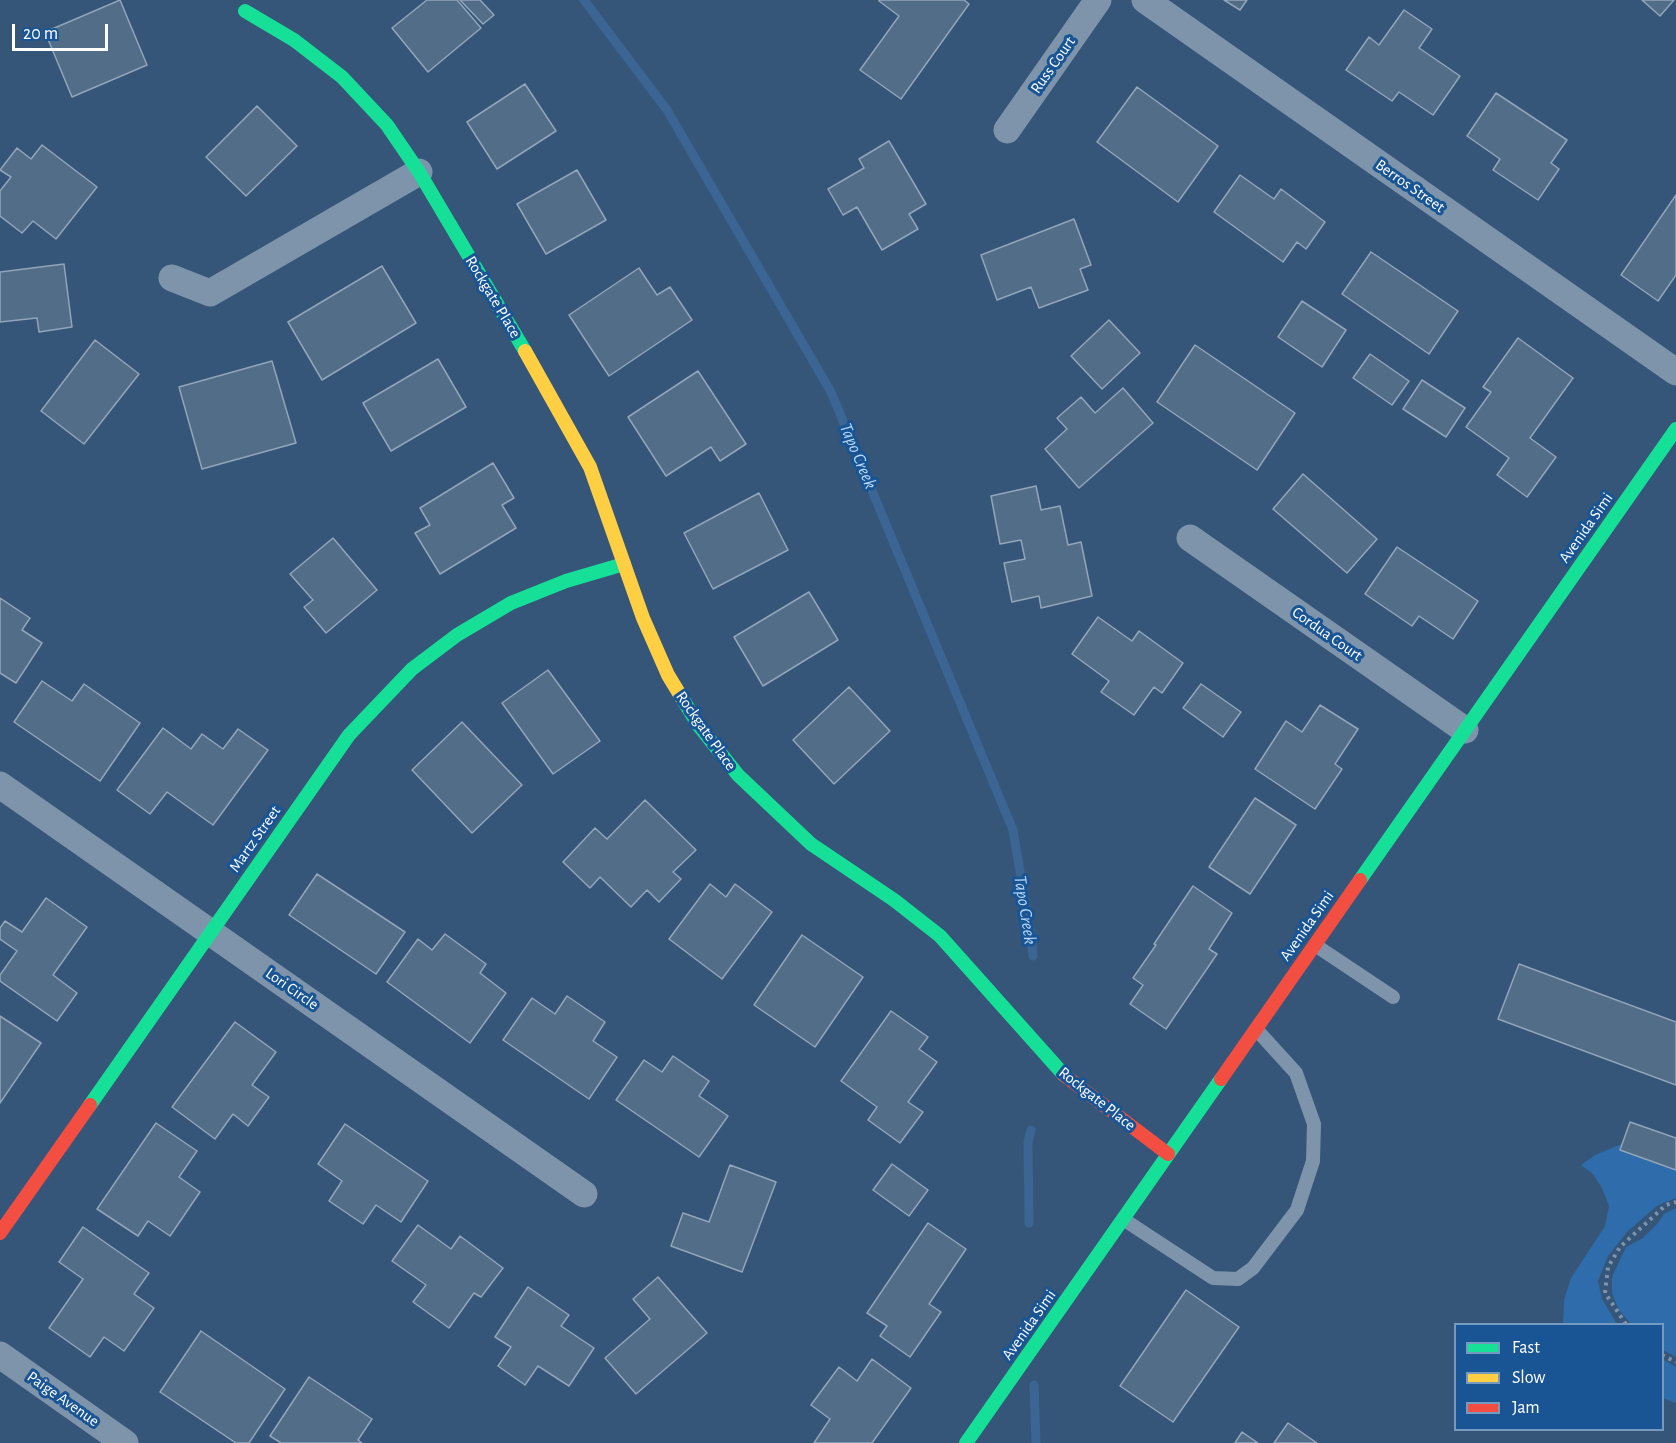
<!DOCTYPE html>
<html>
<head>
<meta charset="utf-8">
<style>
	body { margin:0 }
	#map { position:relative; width:1676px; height:1443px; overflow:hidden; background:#355679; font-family:"Alegreya Sans",sans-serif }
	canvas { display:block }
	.legend { position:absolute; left:1454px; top:1323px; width:210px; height:108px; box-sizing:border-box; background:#195595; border:2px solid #7599bf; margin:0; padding:8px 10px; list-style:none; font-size:18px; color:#fff }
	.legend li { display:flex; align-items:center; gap:12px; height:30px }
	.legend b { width:30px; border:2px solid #7599bf }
	.scale { position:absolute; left:12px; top:24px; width:96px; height:27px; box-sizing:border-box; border:3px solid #fff; border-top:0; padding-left:8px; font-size:18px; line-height:21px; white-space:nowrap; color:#fff; -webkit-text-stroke:4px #195595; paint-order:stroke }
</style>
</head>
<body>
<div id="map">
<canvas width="1676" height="1443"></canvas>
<ul class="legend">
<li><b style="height:8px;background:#16e098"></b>Fast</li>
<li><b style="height:8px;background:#ffcf43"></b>Slow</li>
<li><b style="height:8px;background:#f24e42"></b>Jam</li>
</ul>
<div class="scale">20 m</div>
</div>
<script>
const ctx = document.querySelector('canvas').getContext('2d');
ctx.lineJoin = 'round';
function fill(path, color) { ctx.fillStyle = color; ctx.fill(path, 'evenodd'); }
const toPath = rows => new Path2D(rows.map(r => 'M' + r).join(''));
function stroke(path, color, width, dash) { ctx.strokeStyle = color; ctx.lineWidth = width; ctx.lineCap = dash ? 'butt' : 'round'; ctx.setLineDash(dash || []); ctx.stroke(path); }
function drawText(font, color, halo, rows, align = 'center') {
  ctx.font = font + ' "Alegreya Sans",sans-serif'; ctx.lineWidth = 6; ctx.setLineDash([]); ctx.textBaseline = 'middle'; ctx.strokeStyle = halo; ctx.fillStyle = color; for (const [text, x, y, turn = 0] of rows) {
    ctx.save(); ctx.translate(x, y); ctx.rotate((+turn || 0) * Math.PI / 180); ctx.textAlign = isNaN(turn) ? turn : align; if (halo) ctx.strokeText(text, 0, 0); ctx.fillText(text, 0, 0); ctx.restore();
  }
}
fill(toPath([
	[1624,1143,1676,1162,1676,1198,1658,1205,1628,1231,1608,1256,1598,1281,1602,1299,1617,1324,1563,1324,1564,1300,1571,1278,1605,1226,1609,1206,1602,1188,1593,1174,1581,1165,1595,1155],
	[1676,1208,1676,1357,1663,1350,1662,1324,1631,1324,1619,1310,1612,1293,1612,1277,1626,1247,1643,1238,1658,1223,1664,1214],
	[1662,1359,1676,1367,1676,1403,1663,1398]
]), '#2e6cab');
stroke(toPath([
	[584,0,667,110,831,392,1013,830,1031,936,1033,956],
	[1029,1223,1028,1142,1031,1130],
	[1034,1385,1036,1443]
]), '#3b6592', 9);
const building = toPath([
	[120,0,147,65,72,97,45,32,120,0],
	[427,0,457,0,481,28,428,72,392,28,427,0],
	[460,0,480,0,494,15,483,24,460,0],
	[879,0,964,0,969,4,901,99,860,70,899,16,879,1,879,0],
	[1224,0,1247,0,1240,10,1224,0],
	[1642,0,1674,0,1660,16,1642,0],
	[1404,10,1432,29,1419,48,1460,76,1433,115,1399,92,1392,101,1346,70,1369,37,1379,45,1404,10],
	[525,84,556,131,497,169,467,122,525,84],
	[1137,87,1218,146,1178,202,1097,142,1137,87],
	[1496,93,1567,140,1551,163,1559,169,1538,200,1493,170,1500,159,1467,136,1496,93],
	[257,106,297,146,246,196,206,157,257,106],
	[889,141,926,204,909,214,918,229,882,250,857,207,843,215,828,189,864,168,859,159,889,141],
	[42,145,97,187,56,239,33,221,22,233,0,216,0,191,11,177,0,170,17,148,31,159,42,145],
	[577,170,606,220,546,254,517,204,577,170],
	[1240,175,1274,199,1281,189,1325,222,1306,249,1297,242,1283,262,1214,212,1240,175],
	[1676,195,1676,275,1658,301,1621,275,1676,195],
	[1074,219,1091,265,1080,269,1088,290,1039,308,1031,287,997,300,981,255,1074,219],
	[1371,252,1458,311,1429,354,1342,294,1371,252],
	[64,264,72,327,39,332,37,318,0,322,0,272,64,264],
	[382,266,416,323,322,380,288,322,382,266],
	[639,268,657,295,670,287,692,320,609,376,569,315,639,268],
	[1302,301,1346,330,1322,367,1278,337,1302,301],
	[1109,320,1140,353,1102,389,1071,356,1109,320],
	[1518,338,1573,378,1530,438,1556,457,1527,497,1497,475,1509,458,1466,427,1491,392,1483,387,1518,338],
	[95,340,139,374,84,444,41,411,95,340],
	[1195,345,1295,413,1257,470,1157,402,1195,345],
	[1370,354,1409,381,1392,405,1353,378,1370,354],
	[438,359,466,407,391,451,363,403,438,359],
	[272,361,296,443,202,469,179,387,272,361],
	[698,371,746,444,720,461,711,447,666,476,628,417,698,371],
	[1422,380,1465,408,1446,437,1403,409,1422,380],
	[1123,388,1153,423,1079,488,1045,449,1067,429,1057,418,1081,397,1095,413,1123,388],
	[493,463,514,498,502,505,516,528,440,574,415,533,430,525,420,508,493,463],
	[1303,474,1377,539,1347,573,1273,509,1303,474],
	[1036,486,1041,510,1060,506,1068,545,1081,542,1092,596,1041,608,1039,596,1012,602,1004,563,1025,559,1021,540,1000,544,991,496,1036,486],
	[759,493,788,550,713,589,684,533,759,493],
	[333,538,377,590,326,633,304,607,313,600,290,574,333,538],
	[1397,547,1478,601,1453,639,1419,616,1412,626,1365,594,1397,547],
	[809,592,838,640,763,686,734,637,809,592],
	[0,598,30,618,22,630,42,643,16,683,0,673,0,598],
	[1098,617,1132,641,1139,631,1183,663,1162,693,1154,687,1134,715,1101,692,1109,681,1072,654,1098,617],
	[548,670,600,741,553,774,502,703,548,670],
	[42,681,72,701,84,684,140,723,100,781,14,722,42,681],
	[1201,684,1241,712,1223,737,1183,708,1201,684],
	[849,687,890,731,834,784,793,740,849,687],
	[1320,705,1358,729,1335,764,1342,769,1315,809,1255,769,1286,721,1302,732,1320,705],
	[462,722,522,785,472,833,412,770,462,722],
	[163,728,191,749,202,734,223,749,238,729,268,750,213,825,167,792,150,814,117,790,163,728],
	[1255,798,1296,825,1250,894,1209,867,1255,798],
	[645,800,696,850,673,872,681,879,659,902,647,890,631,907,600,877,590,888,563,862,595,828,607,839,645,800],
	[317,874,405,932,376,974,289,915,317,874],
	[710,884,726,897,735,884,772,912,722,979,669,939,710,884],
	[1193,886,1232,913,1209,949,1217,954,1166,1029,1130,1004,1143,985,1133,978,1156,945,1154,944,1193,886],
	[46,898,87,927,53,975,77,993,57,1021,0,981,0,975,17,951,0,939,0,928,5,921,22,932,46,898],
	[445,934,486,964,480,973,506,993,470,1043,387,982,418,939,432,950,445,934],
	[802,935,863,977,815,1047,754,1005,802,935],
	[1519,964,1676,1022,1676,1085,1498,1019,1519,964],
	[567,996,605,1022,593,1041,617,1057,589,1099,503,1040,532,998,555,1014,567,996],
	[891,1011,928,1037,919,1049,937,1062,908,1102,923,1112,900,1143,868,1120,877,1107,841,1081,891,1011],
	[0,1016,41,1043,0,1103,0,1016],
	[235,1022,276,1052,252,1085,269,1097,248,1126,233,1114,215,1139,172,1107,235,1022],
	[673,1056,709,1081,699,1096,728,1116,699,1157,616,1100,644,1060,662,1072,673,1056],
	[1630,1122,1676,1138,1676,1170,1620,1150,1630,1122],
	[156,1123,197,1151,179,1177,200,1192,170,1236,148,1221,138,1236,97,1209,156,1123],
	[345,1124,428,1181,401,1222,376,1205,363,1224,329,1201,342,1181,318,1164,345,1124],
	[892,1164,928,1190,909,1216,873,1190,892,1164],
	[730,1165,776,1182,742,1272,671,1246,683,1213,709,1222,730,1165],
	[928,1223,966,1249,929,1304,941,1312,910,1357,880,1336,887,1326,867,1313,928,1223],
	[418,1225,451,1249,460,1236,503,1268,481,1297,474,1293,449,1328,413,1302,426,1285,392,1261,418,1225],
	[83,1227,149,1273,134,1294,154,1308,124,1351,104,1337,90,1357,49,1328,83,1279,59,1262,83,1227],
	[658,1277,707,1333,636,1394,605,1358,650,1319,633,1299,658,1277],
	[528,1287,569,1315,561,1326,594,1348,569,1386,538,1366,525,1385,498,1366,511,1347,495,1337,528,1287],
	[1186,1290,1239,1327,1173,1422,1120,1386,1186,1290],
	[201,1331,285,1389,249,1443,236,1443,160,1392,201,1331],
	[872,1359,911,1388,872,1443,814,1443,830,1419,811,1405,839,1367,857,1381,872,1359],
	[309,1377,372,1419,358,1440,362,1443,281,1443,270,1436,309,1377],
	[1288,1423,1317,1443,1274,1443,1288,1423],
	[1242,1432,1258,1443,1235,1443,1242,1432]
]);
fill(building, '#526d88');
stroke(building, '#92a5b9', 1.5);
stroke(toPath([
	[1626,1324,1605,1293,1608,1267,1620,1247,1666,1205,1676,1202],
	[1662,1355,1676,1362]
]), '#7e94ab', 4, [3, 4.5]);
stroke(toPath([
	[1315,945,1393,997],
	[1123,1219,1213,1278,1238,1279,1253,1268,1297,1210,1313,1161,1314,1124,1296,1073,1256,1029]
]), '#7e94ab', 14);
stroke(toPath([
	[1145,0,1676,372],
	[1007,130,1098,0],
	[172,278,210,293,419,172],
	[1190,538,1465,730],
	[0,785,584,1194],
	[0,1355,125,1443]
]), '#7e94ab', 27);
stroke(toPath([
	[245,11,294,40,342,77,387,125,419,172,525,351],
	[682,698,699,726,738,775,811,844,894,900,940,936,1064,1075],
	[1360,880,1676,429],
	[90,1105,349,735,412,669,457,635,511,603,566,581,624,564],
	[966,1443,1221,1079]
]), '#16e098', 14);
stroke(toPath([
	[525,351,590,467,643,618,668,675,682,698]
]), '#ffcf43', 14);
stroke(toPath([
	[1064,1075,1168,1154],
	[1221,1079,1360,880],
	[0,1233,90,1105]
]), '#f24e42', 14);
drawText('16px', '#fff', '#195595', [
	["Russ Court",1053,65,-55],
	["Berros Street",1410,186,35],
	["Rockgate Place",493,297,59],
	["Avenida Simi",1586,528,-55],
	["Cordua Court",1327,634,35],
	["Rockgate Place",706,731,55],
	["Martz Street",255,839,-55],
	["Avenida Simi",1307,926,-55],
	["Lori Circle",292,989,35],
	["Rockgate Place",1097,1099,38],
	["Avenida Simi",1029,1325,-55],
	["Paige Avenue",63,1399,35]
]);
drawText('italic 18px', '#b7d7f7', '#195595', [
	["Tapo Creek",858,456,67],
	["Tapo Creek",1025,910,81]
]);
</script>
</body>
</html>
